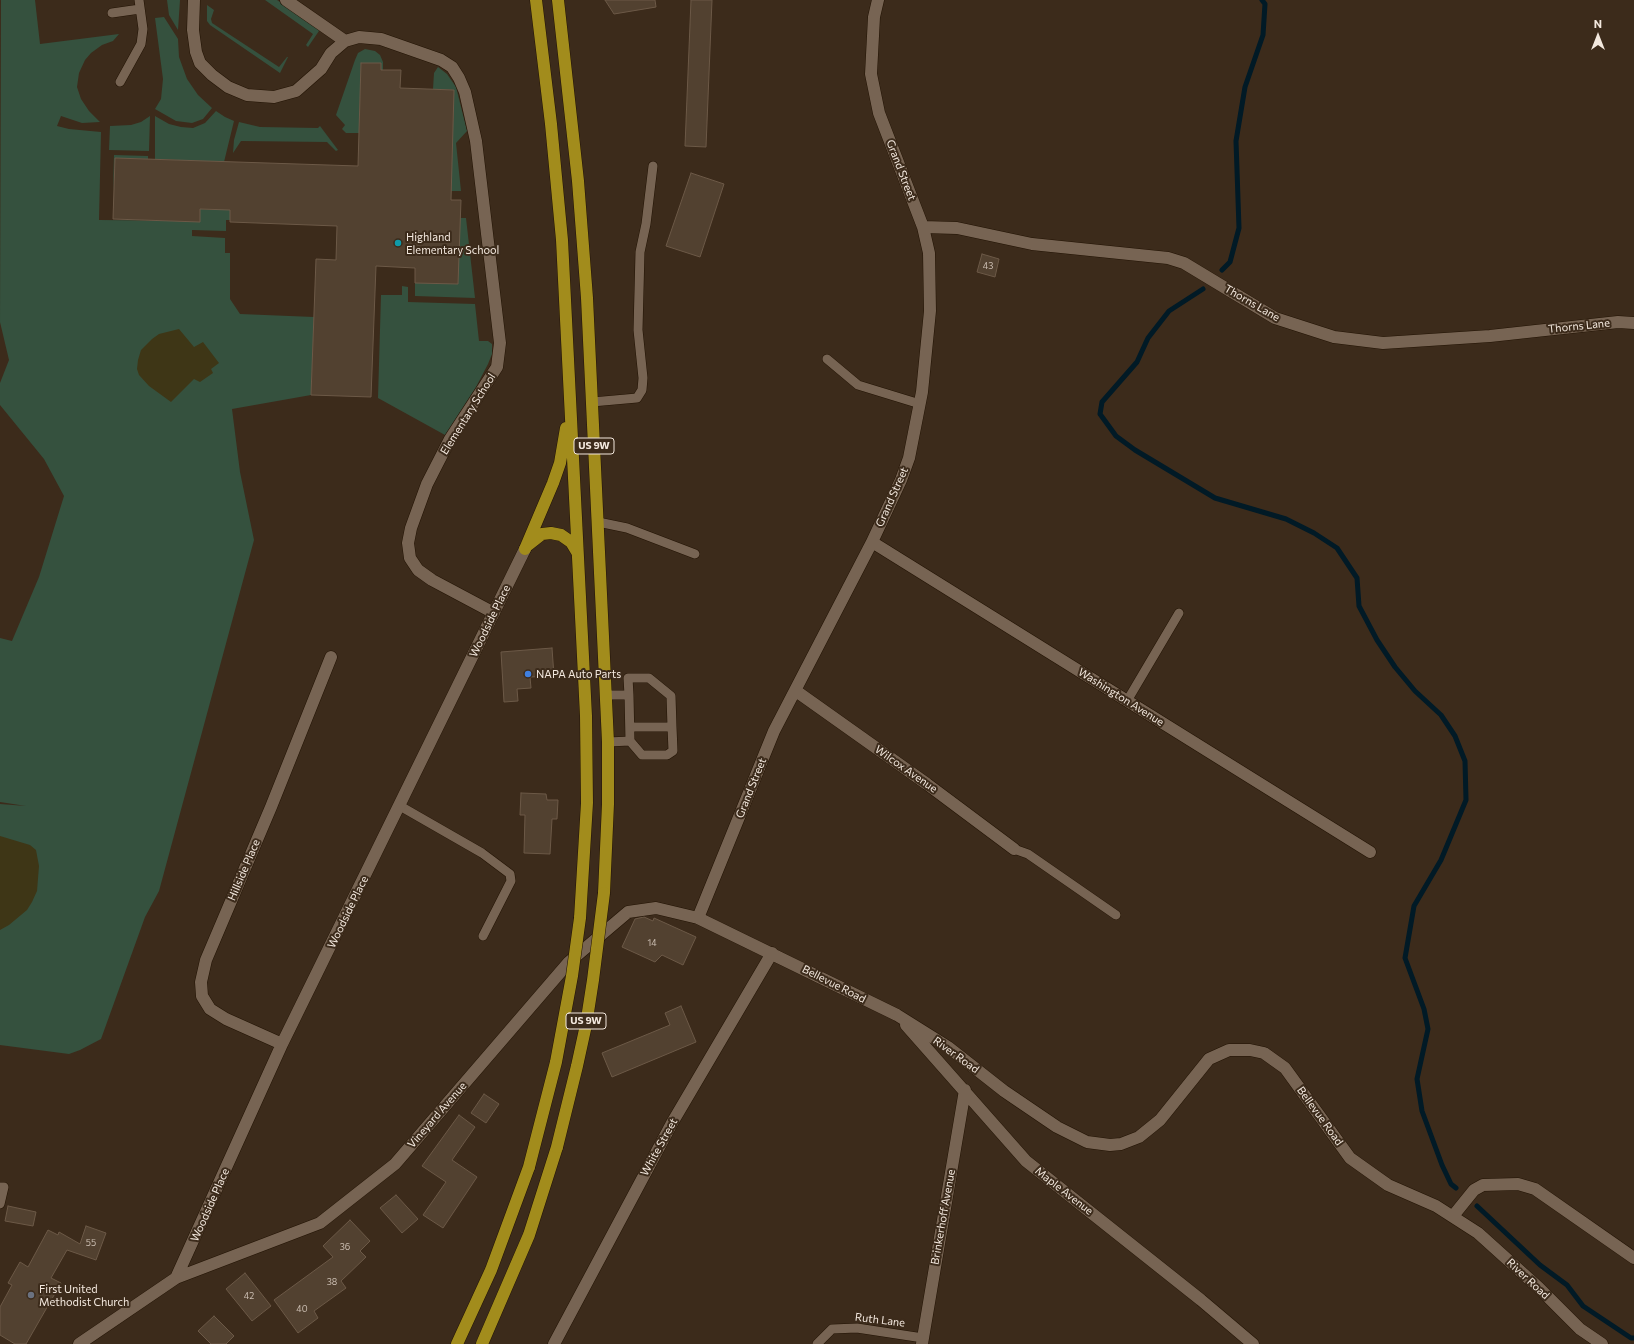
<!DOCTYPE html>
<html>
<head>
<meta charset="utf-8">
<style>
	body { margin:0 }
	#map { position:relative; width:1634px; height:1344px; overflow:hidden; background:#3c2b1b; font-family:Commissioner,sans-serif }
	canvas { display:block }
	.north { position:absolute; left:1578px; top:16px; width:40px; height:40px; -webkit-text-stroke:3px #3c2b1b; paint-order:stroke; rotate:0deg; font-size:11px; font-weight:700; line-height:16px; text-align:center; color:#f3e8de }
	.north::after { content:''; display:block; margin:auto; width:14px; height:18px; background:#f3e8de; clip-path:polygon(50% 0,100% 100%,50% 72%,0 100%) }
</style>
</head>
<body>
<div id="map">
<canvas width="1634" height="1344"></canvas>
<div class="north">N</div>
</div>
<script>
const ctx = document.querySelector('canvas').getContext('2d');
ctx.lineJoin = 'round';
function fill(path, color) { ctx.fillStyle = color; ctx.fill(path, 'evenodd'); }
const toPath = rows => new Path2D(rows.map(r => 'M' + r).join(''));
function stroke(path, color, width, dash) { ctx.strokeStyle = color; ctx.lineWidth = width; ctx.lineCap = dash ? 'butt' : 'round'; ctx.setLineDash(dash || []); ctx.stroke(path); }
function drawText(font, color, halo, rows, align = 'center') {
  ctx.font = font + ' Commissioner,sans-serif'; ctx.lineWidth = 4; ctx.setLineDash([]); ctx.textBaseline = 'middle'; ctx.strokeStyle = halo; ctx.fillStyle = color; for (const [text, x, y, turn = 0] of rows) {
    ctx.save(); ctx.translate(x, y); ctx.rotate((+turn || 0) * Math.PI / 180); ctx.textAlign = isNaN(turn) ? turn : align; if (halo) ctx.strokeText(text, 0, 0); ctx.fillText(text, 0, 0); ctx.restore();
  }
}
fill(toPath([
	[1,0,35,0,40,44,119,34,113,41,102,45,91,53,85,60,79,73,77,87,81,99,89,111,100,122,82,123,61,116,57,126,69,129,101,132,99,220,200,221,200,209,215,210,215,203,231,203,230,220,226,220,226,231,192,230,192,236,225,238,225,253,230,253,230,299,240,314,314,317,311,395,232,409,240,472,254,540,159,891,145,917,101,1039,80,1050,69,1054,0,1045,0,804,26,806,0,802,0,638,12,641,39,577,64,496,44,459,0,405,0,383,9,360,0,322],
	[167,0,180,0,178,30,169,15],
	[265,0,277,0,321,28,308,47,306,45,313,34],
	[207,5,214,10,211,19,212,23,279,67,287,57,288,57,280,73,210,25,207,21],
	[164,17,178,39,179,57,187,79,198,95,212,108,203,119,192,123,176,121,155,109,161,99,163,79,155,18],
	[365,49,375,51,380,55,383,62,383,74,381,74,381,63,361,63,359,133,346,133,342,129,345,125,336,115,355,60,358,53],
	[438,67,447,74,456,87,467,131,456,143,461,191,438,191,451,189,454,90,433,89,434,73],
	[216,111,225,117,234,121,224,162,155,159,155,116,169,124,181,127,193,128,205,123],
	[150,116,149,151,109,150,110,126,131,125,141,122],
	[239,122,260,127,318,128,320,126,338,150,336,151,327,142,241,141,233,153,234,140],
	[114,155,148,156,148,159,115,158,113,193],
	[460,218,466,218,475,298,415,296,415,283],
	[402,286,408,287,408,302,475,304,479,341,488,341,492,344,492,354,488,364,476,387,445,435,378,398,381,295,402,295]
]), '#35513e');
fill(toPath([
	[179,329,194,347,203,342,219,363,211,369,213,373,200,382,194,379,171,402,149,386,139,375,137,369,138,360,141,350,152,339,159,334],
	[0,836,30,845,36,850,39,866,37,891,32,902,27,910,9,925,0,930]
]), '#3e3616');
stroke(toPath([
	[1222,270,1230,262,1239,228,1236,141,1245,87,1263,35,1265,4,1262,0],
	[1203,289,1169,311,1148,338,1137,362,1102,402,1100,414,1116,436,1135,450,1215,498,1286,519,1314,533,1337,548,1357,578,1359,606,1377,640,1395,667,1415,691,1441,715,1455,736,1465,761,1466,800,1441,860,1414,906,1405,958,1424,1009,1428,1029,1417,1079,1422,1111,1442,1165,1451,1184,1456,1188],
	[1477,1206,1540,1265,1567,1285,1583,1306,1631,1338,1634,1338]
]), '#011a26', 5);
const building = toPath([
	[605,0,655,0,656,7,614,14,605,0],
	[691,0,712,0,706,147,685,146,691,0],
	[361,63,381,63,381,70,401,70,400,88,454,90,451,200,461,200,458,284,415,283,415,268,376,266,371,397,311,395,316,259,336,260,337,226,230,222,230,210,200,209,200,222,113,219,115,158,358,166,361,63],
	[691,173,724,184,700,257,666,246,691,173],
	[982,254,999,259,995,277,977,272,982,254],
	[552,648,554,676,530,677,531,688,517,689,518,701,504,702,501,652,552,648],
	[521,793,546,794,547,800,558,800,557,819,552,819,550,854,524,853,525,815,520,815,521,793],
	[644,917,653,921,654,918,696,937,683,965,662,955,655,962,622,947,635,919,644,917],
	[681,1006,696,1042,612,1077,602,1053,670,1025,665,1013,681,1006],
	[484,1094,499,1104,486,1123,471,1113,484,1094],
	[459,1115,475,1127,452,1160,477,1177,443,1228,423,1215,446,1182,422,1166,459,1115],
	[396,1195,418,1219,402,1233,380,1208,396,1195],
	[8,1206,36,1212,33,1226,5,1221,8,1206],
	[350,1220,370,1241,360,1251,366,1257,341,1281,346,1288,314,1311,318,1318,298,1333,274,1300,333,1257,323,1246,350,1220],
	[86,1226,106,1233,96,1260,67,1250,51,1278,61,1283,26,1344,15,1344,0,1335,0,1307,12,1285,8,1283,20,1262,28,1267,48,1230,58,1235,59,1232,80,1244,86,1226],
	[245,1273,271,1306,252,1321,226,1289,245,1273],
	[214,1316,234,1336,226,1344,211,1344,198,1331,214,1316]
]);
fill(building, '#524130');
stroke(building, '#6c5947', 1);
const service = toPath([
	[112,13,140,9],
	[120,82,141,44,143,29,139,0],
	[827,359,858,385,920,404],
	[592,402,637,398,642,390,643,378,638,330,640,252,646,224,653,166],
	[598,522,627,528,695,554],
	[606,695,629,695,630,741,608,742],
	[629,695,628,678,649,678,671,696,672,727,630,727],
	[1127,701,1179,613],
	[630,741,642,755,667,755,673,751,672,727],
	[400,806,482,853,510,874,511,881,483,936],
	[1014,849,1028,854,1116,915],
	[0,1187,4,1187,0,1204],
	[817,1344,832,1329,857,1328,923,1338]
]);
const minor = toPath([
	[194,0,193,30,196,52,200,63,212,75,228,87,247,95,274,97,296,91,321,69,331,53,345,41],
	[286,0,345,41,359,37,381,39,441,60,452,67,459,78,465,92,476,141,500,343,497,367,450,439,427,484,411,528,408,543,410,558,418,570,432,580,494,613],
	[923,227,957,228,1032,244,1168,258,1184,263,1275,318,1334,337,1383,343,1490,336,1618,322,1634,323],
	[872,542,1370,852],
	[796,691,927,784,1014,849],
	[698,918,774,731,872,542,901,480,909,458,922,392,930,311,929,253,923,227,879,113,871,74,874,17,878,0],
	[906,1025,1026,1161,1201,1300,1253,1344],
	[282,1044,226,1019,210,1009,202,996,201,982,206,960,271,807,331,657],
	[1453,1216,1474,1190,1483,1185,1518,1184,1535,1189,1634,1258],
	[176,1278,282,1044,525,549],
	[79,1344,176,1278,320,1223,395,1164,569,962,628,912,656,908,698,918,897,1015,948,1047,1004,1091,1057,1127,1087,1142,1110,1145,1121,1144,1139,1137,1160,1120,1209,1059,1229,1050,1250,1050,1264,1053,1285,1068,1350,1158,1388,1185,1436,1206,1478,1233,1539,1288,1580,1329,1602,1344],
	[554,1344,672,1123,772,953],
	[922,1344,965,1090]
]);
const trunk = toPath([
	[536,0,551,124,562,240,586,716,587,803,580,918],
	[558,0,578,181,587,298,608,742,608,804,604,893],
	[528,545,542,534,551,533,561,535,571,542,577,552],
	[525,549,553,483,560,463,566,428],
	[457,1344,491,1270,529,1167],
	[482,1344,529,1235,557,1147]
]);
stroke(service, '#221304', 10);
stroke(minor, '#221304', 13);
stroke(trunk, '#221304', 13);
stroke(service, '#776453', 9);
stroke(minor, '#776453', 12);
stroke(trunk, '#a28c1c', 12);
const trunkBridge = toPath([
	[557,1147,577,1066,586,1025,593,980,604,893],
	[529,1167,556,1062,572,976,580,918]
]);
stroke(trunkBridge, '#221304', 13, []);
stroke(trunkBridge, '#a28c1c', 12);
for (const [x, y, r, color] of [
	[398,243,4,"#0f9aa8"],
	[528,674,4,"#3f7fe0"],
	[31,1295,4,"#6b7280"]
]) { const dot = new Path2D(); dot.arc(x, y, r, 0, 2 * Math.PI); ctx.fillStyle = color; ctx.fill(dot); stroke(dot, '#3c2b1b', 1.5); }
drawText('9px', '#cbbeb2', null, [
	["43",988,266],
	["14",652,943],
	["55",91,1243],
	["36",345,1247],
	["38",332,1282],
	["42",249,1296],
	["40",302,1309]
]);
for (const [x, y, w] of [
	[594,446,40],
	[586,1021,40]
]) { const box = new Path2D(); box.roundRect(x - w / 2, y - 8, w, 16, 3); ctx.fillStyle = '#3c2b1b'; ctx.fill(box); stroke(box, '#f3e8de', 1); }
drawText('bold 10px', '#f3e8de', null, [
	["US 9W",594,446],
	["US 9W",586,1021]
]);
drawText('11px', '#f3e8de', '#3c2b1b', [
	["Grand Street",901,170,69],
	["Thorns Lane",1252,303,30],
	["Thorns Lane",1579,326,-6],
	["Elementary School",468,414,-58],
	["Grand Street",892,497,-66],
	["Woodside Place",490,621,-64],
	["Washington Avenue",1121,697,32],
	["Wilcox Avenue",906,769,35],
	["Grand Street",751,788,-68],
	["Hillside Place",244,870,-67],
	["Woodside Place",348,912,-64],
	["Bellevue Road",834,984,27],
	["River Road",956,1055,36],
	["Vineyard Avenue",437,1115,-49],
	["Bellevue Road",1320,1116,54],
	["White Street",659,1147,-61],
	["Maple Avenue",1064,1191,38],
	["Woodside Place",210,1205,-66],
	["Brinkerhoff Avenue",943,1217,-80],
	["River Road",1528,1279,43],
	["Ruth Lane",880,1320,7]
]);
drawText('11px', '#f3e8de', '#3c2b1b', [
	["Highland",406,237],
	["Elementary School",406,250],
	["NAPA Auto Parts",536,674],
	["First United",39,1289],
	["Methodist Church",39,1302]
], 'left');
</script>
</body>
</html>
